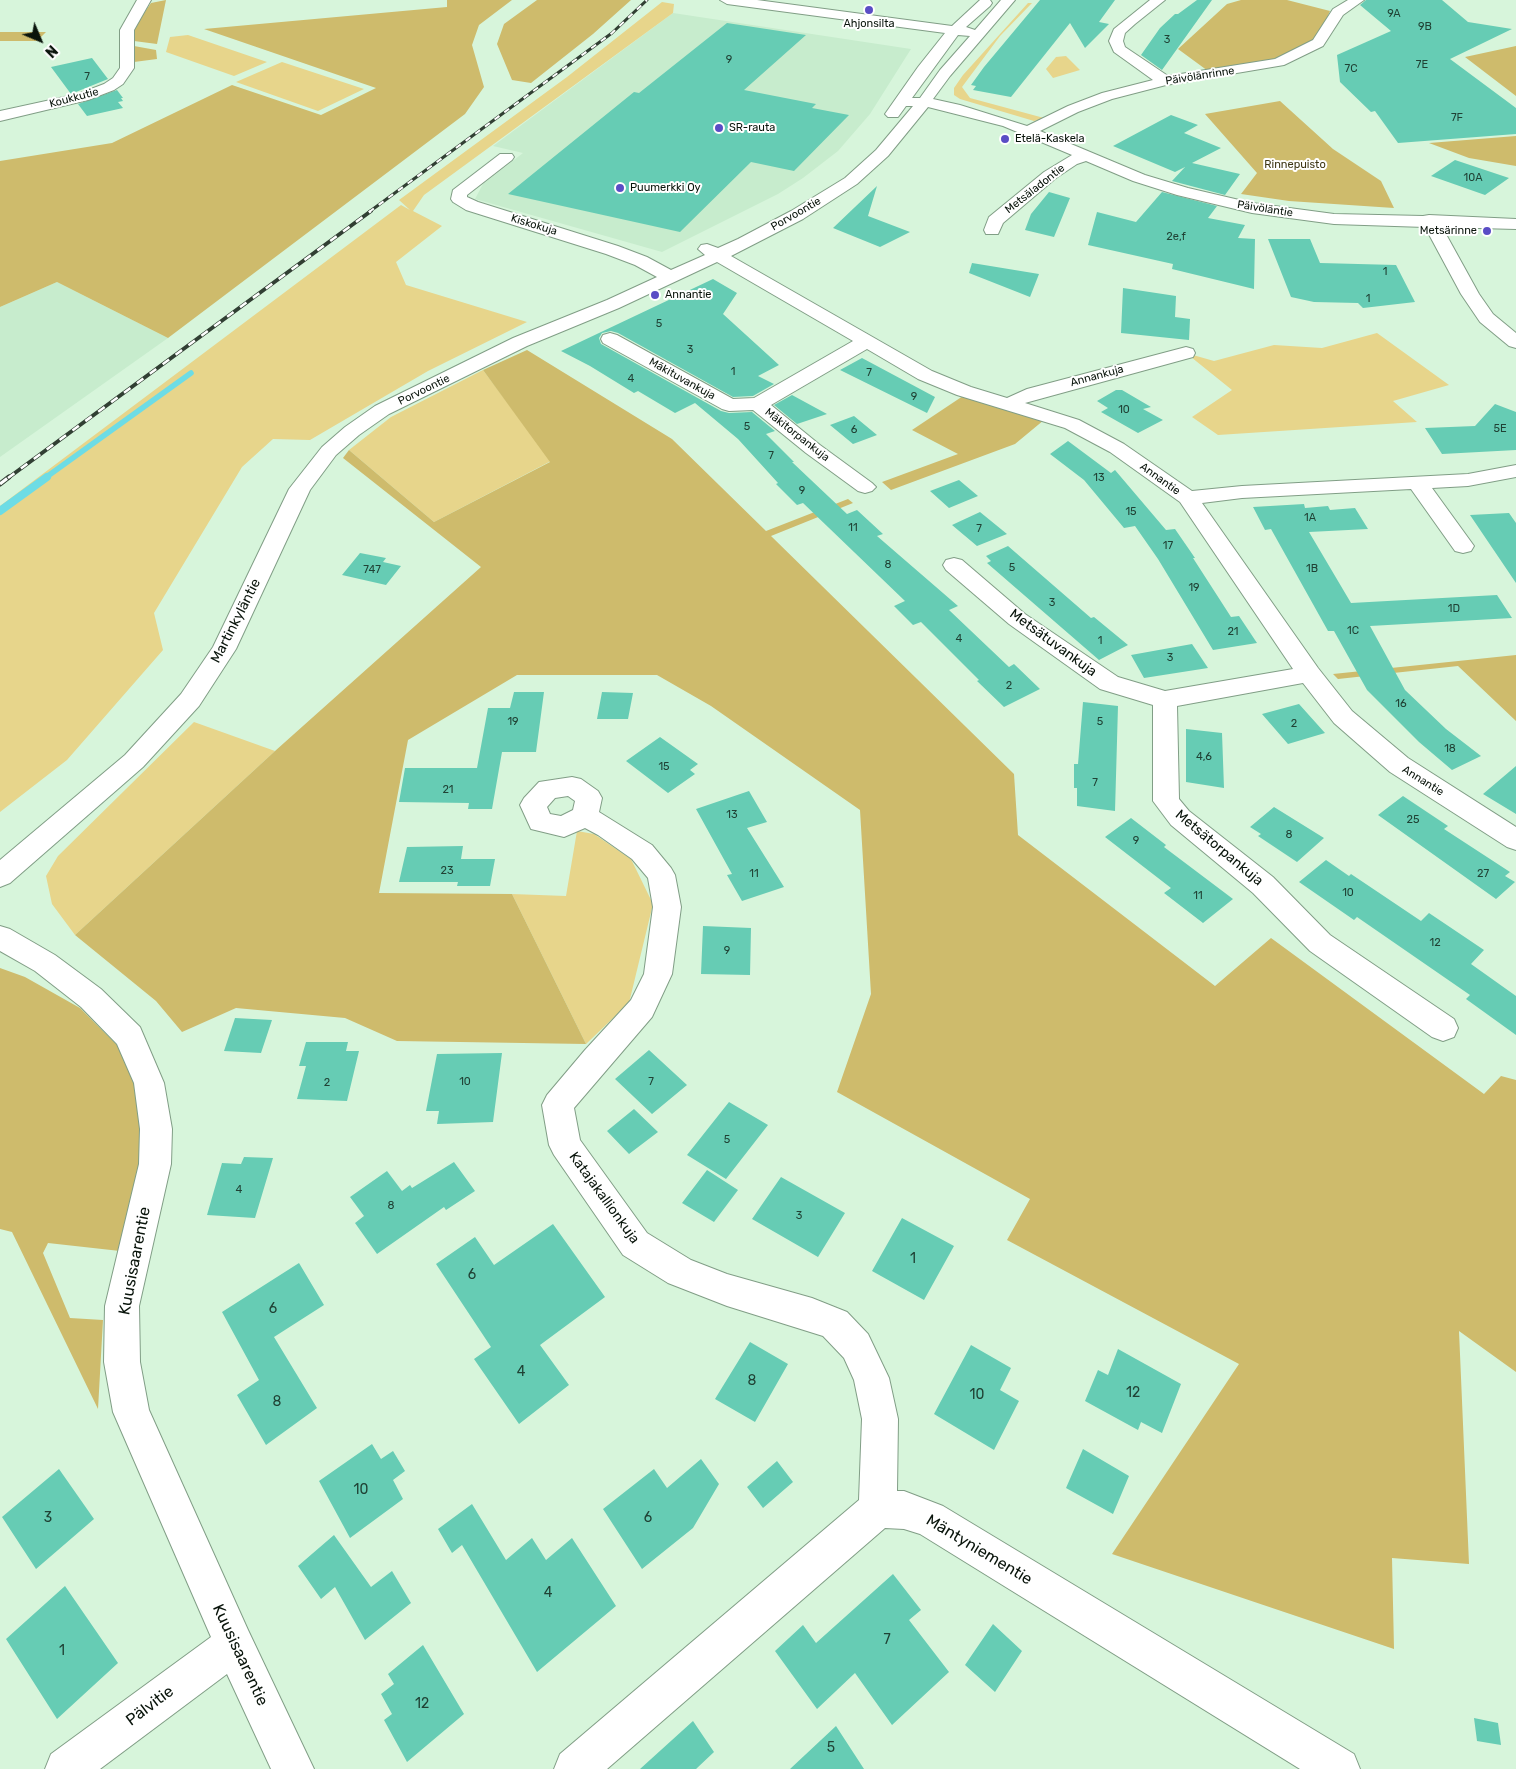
<!DOCTYPE html>
<html>
<head>
<meta charset="utf-8">
<style>
	body { margin:0 }
	#map { position:relative; width:1516px; height:1769px; overflow:hidden; background:#d7f5db; font-family:Rubik,sans-serif }
	canvas { display:block }
	.north { position:absolute; left:15px; top:15px; width:50px; height:50px; -webkit-text-stroke:4px #fff; paint-order:stroke; rotate:135deg; font-size:14px; font-weight:700; line-height:20px; text-align:center; color:#09140b }
	.north::after { content:''; display:block; margin:auto; width:18px; height:22px; background:#09140b; clip-path:polygon(50% 0,100% 100%,50% 72%,0 100%) }
</style>
</head>
<body>
<div id="map">
<canvas width="1516" height="1769"></canvas>
<div class="north">N</div>
</div>
<script>
const ctx = document.querySelector('canvas').getContext('2d');
ctx.lineJoin = 'round';
function fill(path, color) { ctx.fillStyle = color; ctx.fill(path, 'evenodd'); }
const toPath = rows => new Path2D(rows.map(r => 'M' + r).join(''));
function stroke(path, color, width, dash) { ctx.strokeStyle = color; ctx.lineWidth = width; ctx.lineCap = dash ? 'butt' : 'round'; ctx.setLineDash(dash || []); ctx.stroke(path); }
function drawText(font, color, halo, rows, align = 'center') {
  ctx.font = font + ' Rubik,sans-serif'; ctx.lineWidth = 4; ctx.setLineDash([]); ctx.textBaseline = 'middle'; ctx.strokeStyle = halo; ctx.fillStyle = color; for (const [text, x, y, turn = 0] of rows) {
    ctx.save(); ctx.translate(x, y); ctx.rotate((+turn || 0) * Math.PI / 180); ctx.textAlign = isNaN(turn) ? turn : align; if (halo) ctx.strokeText(text, 0, 0); ctx.fillText(text, 0, 0); ctx.restore();
  }
}
fill(toPath([
	[673,13,911,49,870,114,838,151,803,178,778,194,662,252,475,199,483,184,523,153,493,146],
	[57,282,168,338,0,457,0,307]
]), '#c7eccd');
fill(toPath([
	[662,2,674,4,673,13,424,195,413,211,442,226,396,262,406,285,527,322,428,371,310,440,273,439,242,467,154,613,163,650,67,760,0,812,0,506,401,205,410,210,399,200,567,77],
	[1028,3,1032,3,1000,36,962,87,970,98,1044,118,1034,121,960,99,954,95,954,88,963,75],
	[188,35,267,62,234,76,166,52,170,37],
	[1066,56,1080,70,1053,78,1046,69,1056,57],
	[282,62,364,89,318,111,236,82],
	[1377,333,1449,385,1393,401,1417,422,1218,435,1192,417,1232,390,1186,353,1214,361,1274,345,1322,348],
	[483,370,551,461,434,522,349,450,391,417],
	[194,722,275,751,75,935,52,904,46,876,58,856],
	[577,831,594,834,631,859,653,904,629,1003,586,1044,512,894,566,896]
]), '#e7d58b');
fill(toPath([
	[166,0,157,44,134,41,132,30,151,3],
	[447,0,512,0,479,25,472,45,484,87,465,114,168,338,57,282,0,307,0,161,112,143,232,85,321,115,376,88,204,29,447,7],
	[537,0,631,0,593,34,531,83,512,80,497,44,504,24],
	[1241,0,1287,0,1330,11,1321,31,1310,43,1271,60,1208,71,1178,49,1227,4],
	[0,32,46,32,37,41,0,41],
	[134,46,156,50,157,59,134,62],
	[1516,46,1516,96,1465,57],
	[1280,101,1333,149,1381,181,1394,208,1289,201,1241,194,1257,173,1205,114],
	[1516,136,1516,166,1469,158,1429,143],
	[527,350,672,439,766,531,848,499,853,503,771,536,1014,774,1018,835,1215,986,1271,938,1484,1094,1501,1076,1516,1080,1516,1372,1459,1331,1469,1564,1392,1558,1394,1649,1112,1554,1239,1364,1007,1240,1030,1199,837,1092,871,994,860,810,711,706,657,675,517,675,408,740,379,893,512,894,586,1044,397,1041,345,1018,236,1008,182,1032,156,1001,75,935,275,751,481,567,343,458,349,450,434,522,550,462,483,370],
	[963,396,1044,420,1015,444,891,490,882,482,958,454,912,430],
	[1516,655,1516,721,1458,666,1338,679,1333,674],
	[0,968,25,977,80,1008,118,1046,136,1089,140,1121,139,1169,120,1251,48,1243,43,1253,70,1318,103,1320,98,1409,12,1232,0,1229]
]), '#cebb6c');
stroke(toPath([
	[45,478,191,373]
]), '#6ddce5', 5.5);
stroke(toPath([
	[0,511,47,477]
]), '#6ddce5', 8);
fill(toPath([
	[1040,0,1115,0,1099,22,1109,24,1085,48,1070,23,1011,97,973,90,976,86,971,85,984,67],
	[1197,0,1212,0,1162,70,1141,55,1160,28,1175,14,1178,14],
	[1366,0,1442,0,1468,22,1512,29,1450,59,1516,108,1516,134,1398,143,1375,111,1371,112,1340,82,1337,55,1391,31,1360,5],
	[727,23,806,35,744,90,816,104,812,108,849,115,794,171,751,162,680,232,508,194,634,92,639,93],
	[92,58,108,79,71,94,51,67],
	[117,90,123,98,121,98,123,101,118,102,123,108,87,116,78,104],
	[1171,115,1198,125,1184,133,1221,148,1192,163,1240,174,1225,195,1172,181,1185,167,1175,172,1113,146],
	[1455,160,1509,178,1485,195,1431,176],
	[877,186,868,216,910,232,880,247,833,228],
	[1049,192,1070,198,1054,237,1025,230,1031,214],
	[1162,192,1217,206,1208,218,1245,225,1238,238,1255,239,1254,289,1172,269,1173,264,1088,245,1097,212,1136,222],
	[1268,239,1310,239,1320,263,1396,265,1415,302,1363,308,1358,303,1314,302,1291,297],
	[972,263,1039,274,1030,297,969,273],
	[713,279,737,293,723,314,779,365,758,376,774,384,753,396,733,397,618,333,611,331,602,333,599,338,601,344,721,411,729,413,752,412,775,431,766,434,794,462,792,462,847,514,857,510,883,534,877,536,958,606,949,610,1009,667,1014,664,1040,689,1004,707,977,681,979,680,921,622,913,625,894,606,905,601,803,503,797,505,776,484,778,483,738,439,695,403,675,413,638,391,634,393,590,366,561,351],
	[1123,288,1176,296,1175,317,1190,319,1189,340,1121,333],
	[862,358,935,397,927,413,840,370],
	[1116,390,1122,390,1151,407,1143,409,1163,420,1138,433,1101,412,1108,408,1097,401],
	[792,395,827,414,797,424,774,405],
	[1495,404,1516,412,1516,450,1442,454,1425,428,1475,426],
	[854,416,877,435,853,444,830,425],
	[1068,441,1111,473,1115,470,1166,530,1175,529,1195,558,1193,558,1231,617,1239,616,1257,643,1213,650,1158,559,1135,526,1124,528,1084,480,1050,454],
	[959,480,978,496,949,508,930,491],
	[1304,504,1305,508,1328,506,1330,510,1355,508,1368,529,1309,532,1351,603,1497,595,1512,618,1370,626,1405,690,1446,729,1481,756,1452,770,1419,742,1367,690,1334,631,1328,631,1271,529,1265,530,1253,507],
	[980,512,1007,534,977,546,952,525],
	[1509,513,1516,523,1516,583,1470,515],
	[1008,546,1091,618,1094,617,1128,645,1099,660,987,563,991,561,986,556],
	[360,553,386,558,383,562,401,566,386,585,342,575],
	[1192,644,1208,668,1144,678,1131,655],
	[514,692,544,692,536,752,502,752,492,809,468,809,469,803,399,802,405,768,477,768,488,708,510,708],
	[602,692,633,693,628,719,597,719],
	[1083,702,1118,706,1115,811,1077,806,1077,788,1074,788,1074,764,1078,764],
	[1299,704,1325,733,1288,744,1262,714],
	[1186,729,1222,733,1224,788,1186,782],
	[660,737,698,764,690,770,695,774,668,793,626,761],
	[1516,766,1516,814,1483,794],
	[749,791,767,822,747,828,784,887,742,901,727,875,732,874,696,809],
	[1403,796,1448,826,1444,829,1510,872,1505,876,1515,882,1496,899,1378,815],
	[1274,807,1324,838,1297,862,1258,836,1261,834,1250,827],
	[1131,818,1166,845,1164,847,1233,899,1203,923,1164,893,1171,888,1105,837],
	[463,846,461,859,495,859,490,886,457,886,458,882,399,882,407,847],
	[1326,860,1349,876,1351,874,1421,921,1429,913,1484,950,1471,964,1516,996,1516,1035,1466,999,1470,995,1357,917,1354,920,1299,882],
	[703,926,751,928,750,975,701,974],
	[235,1018,272,1020,261,1053,224,1051],
	[306,1042,348,1042,346,1051,359,1051,347,1101,297,1099,306,1066,299,1066],
	[649,1050,687,1085,652,1114,615,1079],
	[502,1053,493,1122,437,1124,439,1111,426,1111,437,1054],
	[729,1102,768,1125,726,1179,687,1155],
	[634,1109,658,1132,629,1154,607,1131],
	[244,1157,273,1158,255,1218,207,1215,222,1163,241,1164],
	[454,1162,475,1191,446,1210,444,1207,377,1254,355,1223,364,1216,350,1197,387,1171,402,1191,410,1185,412,1188],
	[707,1170,738,1190,714,1222,682,1203],
	[781,1177,845,1213,818,1257,752,1219],
	[902,1218,954,1246,924,1300,872,1271],
	[553,1224,605,1297,540,1345,569,1385,519,1424,474,1359,491,1347,436,1264,475,1237,494,1265],
	[299,1263,324,1305,274,1337,317,1408,266,1445,237,1395,259,1380,222,1312],
	[750,1342,788,1364,755,1422,715,1399],
	[971,1345,1011,1368,1000,1390,1019,1401,994,1450,934,1414],
	[1118,1349,1181,1384,1162,1433,1141,1422,1138,1430,1085,1401,1098,1370,1108,1375],
	[372,1444,381,1459,393,1451,405,1471,393,1480,403,1499,350,1538,319,1481],
	[1083,1449,1129,1476,1113,1514,1066,1488],
	[701,1459,719,1484,693,1528,642,1569,603,1509,654,1469,667,1488],
	[777,1461,793,1482,763,1508,747,1487],
	[59,1469,94,1519,36,1569,2,1517],
	[472,1504,506,1560,532,1538,546,1560,572,1538,616,1606,537,1672,462,1545,452,1553,438,1529],
	[334,1535,371,1587,392,1571,411,1603,365,1640,335,1587,321,1599,298,1566],
	[893,1574,921,1610,909,1620,949,1672,892,1725,855,1673,817,1709,775,1651,803,1625,816,1643],
	[65,1586,118,1663,57,1719,6,1639],
	[993,1624,1022,1651,995,1692,965,1665],
	[423,1645,464,1714,407,1762,384,1720,392,1714,381,1694,394,1684,388,1674],
	[1474,1718,1498,1723,1501,1745,1477,1741],
	[693,1721,714,1752,696,1769,640,1769],
	[836,1726,864,1769,790,1769]
]), '#66ccb4');
const minor = toPath([
	[137,0,151,0,134,30,134,68,123,84,114,90,88,100,0,121,0,111,78,94,104,84,113,78,120,68,120,30,137,0],
	[720,0,757,0,952,26,980,0,990,0,992,3,990,6,966,27,975,30,1001,0,1015,0,950,76,933,99,960,105,1027,126,1068,106,1102,93,1153,80,1114,52,1109,41,1114,29,1150,0,1165,0,1135,24,1125,33,1123,41,1125,47,1168,76,1275,59,1313,40,1333,9,1348,0,1364,0,1343,15,1323,46,1284,65,1166,85,1112,99,1078,112,1040,131,1145,175,1188,188,1252,203,1334,214,1423,216,1429,215,1516,219,1516,229,1442,227,1479,294,1493,314,1516,333,1516,348,1509,346,1480,322,1461,294,1425,227,1334,224,1252,213,1177,195,1133,181,1086,161,1077,164,1056,178,1003,223,998,234,986,234,984,230,989,217,1044,172,1072,155,1003,126,928,107,888,156,857,184,803,219,731,256,932,371,971,387,1007,398,1027,389,1186,347,1193,349,1195,353,1193,357,1025,403,1079,420,1124,444,1192,491,1242,486,1468,474,1516,465,1516,477,1468,486,1432,488,1474,546,1471,551,1463,553,1455,551,1411,489,1242,498,1202,503,1318,668,1352,711,1408,758,1516,827,1516,850,1507,847,1390,772,1334,723,1303,683,1177,706,1179,799,1189,811,1273,877,1330,935,1454,1019,1458,1028,1454,1037,1443,1041,1432,1037,1310,951,1253,893,1171,825,1153,801,1153,705,1100,689,1009,624,946,570,943,565,946,560,954,558,962,560,1025,614,1118,677,1165,691,1293,669,1180,502,1110,452,1065,428,957,395,918,379,867,349,771,405,820,445,872,483,876,487,872,491,865,493,858,491,806,453,753,410,729,411,722,409,603,343,601,339,603,335,610,333,617,335,733,399,754,398,853,341,717,262,619,308,527,346,389,414,359,435,336,455,310,490,236,649,199,706,143,767,10,883,0,887,0,860,125,755,181,694,213,647,289,489,322,447,345,427,375,406,513,338,607,300,657,277,635,265,606,254,466,210,453,202,451,199,453,190,500,154,512,154,514,157,512,160,467,195,467,197,478,202,618,246,647,257,671,270,705,255,698,249,701,245,707,244,718,248,738,239,791,211,845,178,876,150,913,106,906,106,898,117,888,117,885,114,918,67,945,33,727,4,720,0],
	[958,35,970,36,940,70,920,98,912,98,958,35],
	[572,777,581,779,598,791,602,798,599,812,652,845,671,868,675,875,681,907,672,974,652,1017,574,1108,580,1140,647,1233,691,1260,727,1274,812,1298,847,1312,868,1334,889,1378,898,1419,897,1491,904,1491,943,1506,1354,1754,1360,1769,1300,1769,920,1534,904,1529,885,1528,607,1769,554,1769,560,1754,859,1500,862,1419,854,1380,844,1358,823,1336,727,1306,668,1283,623,1255,554,1155,549,1145,542,1105,547,1095,585,1050,631,1000,644,974,653,907,648,878,632,859,598,835,585,828,564,837,531,829,520,805,524,798,539,782,572,777],
	[568,796,575,801,573,810,561,816,550,814,547,807,555,798,568,796],
	[0,926,10,929,55,955,101,989,140,1027,164,1083,172,1129,171,1164,139,1306,140,1362,149,1410,248,1630,314,1769,271,1769,227,1674,100,1769,45,1769,51,1754,211,1637,113,1412,104,1362,105,1306,139,1164,140,1129,134,1083,117,1044,81,1007,35,971,0,951,0,926]
]);
stroke(minor, '#819e86', 2);
fill(minor, '#fff');
const railFar2 = toPath([
	[369,212,612,33,647,0]
]);
const railFar1 = toPath([
	[8,478,371,211]
]);
const rail = toPath([
	[0,484,9,477]
]);
stroke(railFar2, '#313f33', 3);
stroke(railFar1, '#313f33', 4);
stroke(rail, '#313f33', 5);
stroke(railFar2, '#fff', 2, [6]);
stroke(railFar1, '#fff', 2.5, [8]);
stroke(rail, '#fff', 3, [9]);
for (const [x, y, r, color] of [
	[869,10,5,"#5a4dc5"],
	[719,128,5,"#5a4dc5"],
	[1005,139,5,"#5a4dc5"],
	[620,188,5,"#5a4dc5"],
	[1487,231,5,"#5a4dc5"],
	[655,295,5,"#5a4dc5"]
]) { const dot = new Path2D(); dot.arc(x, y, r, 0, 2 * Math.PI); ctx.fillStyle = color; ctx.fill(dot); stroke(dot, '#fff', 2); }
drawText('11px', '#204235', null, [
	["9A",1394,14],
	["9B",1425,27],
	["3",1167,40],
	["9",729,60],
	["7E",1422,65],
	["7C",1351,69],
	["7",87,77],
	["7F",1457,118],
	["10A",1473,178],
	["2e,f",1176,237],
	["1",1385,272],
	["1",1368,299],
	["5",659,324],
	["3",690,350],
	["1",733,372],
	["7",869,373],
	["4",631,379],
	["9",914,397],
	["10",1124,410],
	["5",747,427],
	["5E",1500,429],
	["6",854,430],
	["7",771,456],
	["13",1099,478],
	["9",802,491],
	["15",1131,512],
	["1A",1310,518],
	["11",853,528],
	["7",979,529],
	["17",1168,546],
	["8",888,565],
	["5",1012,568],
	["1B",1312,569],
	["747",372,570],
	["19",1194,588],
	["3",1052,603],
	["1D",1454,609],
	["1C",1353,631],
	["21",1233,632],
	["4",959,639],
	["1",1100,641],
	["3",1170,658],
	["2",1009,686],
	["16",1401,704],
	["19",513,722],
	["5",1100,722],
	["2",1294,724],
	["18",1450,749],
	["4,6",1204,757],
	["15",664,767],
	["7",1095,783],
	["21",448,790],
	["13",732,815],
	["25",1413,820],
	["8",1289,835],
	["9",1136,841],
	["23",447,871],
	["11",754,874],
	["27",1483,874],
	["10",1348,893],
	["11",1198,896],
	["12",1435,943],
	["9",727,951],
	["10",465,1082],
	["7",651,1082],
	["2",327,1083],
	["5",727,1140],
	["4",239,1190],
	["8",391,1206],
	["3",799,1216]
]);
drawText('11px', '#09140b', '#fff', [
	["Ahjonsilta",869,24,"center"],
	["SR-rauta",729,128],
	["Etelä-Kaskela",1015,139],
	["Puumerkki Oy",630,188],
	["Metsärinne",1477,231,"right"],
	["Annantie",665,295]
], 'left');
drawText('11px', '#09140b', '#fff', [
	["Päivölänrinne",1200,76,-9],
	["Koukkutie",74,98,-15],
	["Metsäladontie",1035,189,-38],
	["Päivöläntie",1265,209,9],
	["Porvoontie",796,214,-30],
	["Kiskokuja",534,225,17],
	["Annankuja",1097,376,-15],
	["Mäkituvankuja",682,379,29],
	["Porvoontie",424,390,-26],
	["Mäkitorpankuja",797,435,38],
	["Annantie",1160,479,36],
	["Annantie",1423,781,32]
]);
drawText('11px', '#3d3512', '#fff', [
	["Rinnepuisto",1295,165]
]);
drawText('14px', '#09140b', '#fff', [
	["Martinkyläntie",236,621,-63],
	["Metsätuvankuja",1053,643,36],
	["Metsätorpankuja",1219,848,40],
	["Katajakallionkuja",604,1198,54]
]);
drawText('14px', '#204235', null, [
	["1",913,1259],
	["6",472,1275],
	["6",273,1309],
	["4",521,1372],
	["8",752,1381],
	["12",1133,1393],
	["10",977,1395],
	["8",277,1402],
	["10",361,1490],
	["3",48,1518],
	["6",648,1518],
	["4",548,1593],
	["7",887,1640],
	["1",62,1651],
	["12",422,1704],
	["5",831,1748]
]);
drawText('16px', '#09140b', '#fff', [
	["Kuusisaarentie",135,1261,-79],
	["Mäntyniementie",979,1550,31],
	["Kuusisaarentie",240,1655,65],
	["Pälvitie",150,1706,-37]
]);
</script>
</body>
</html>
